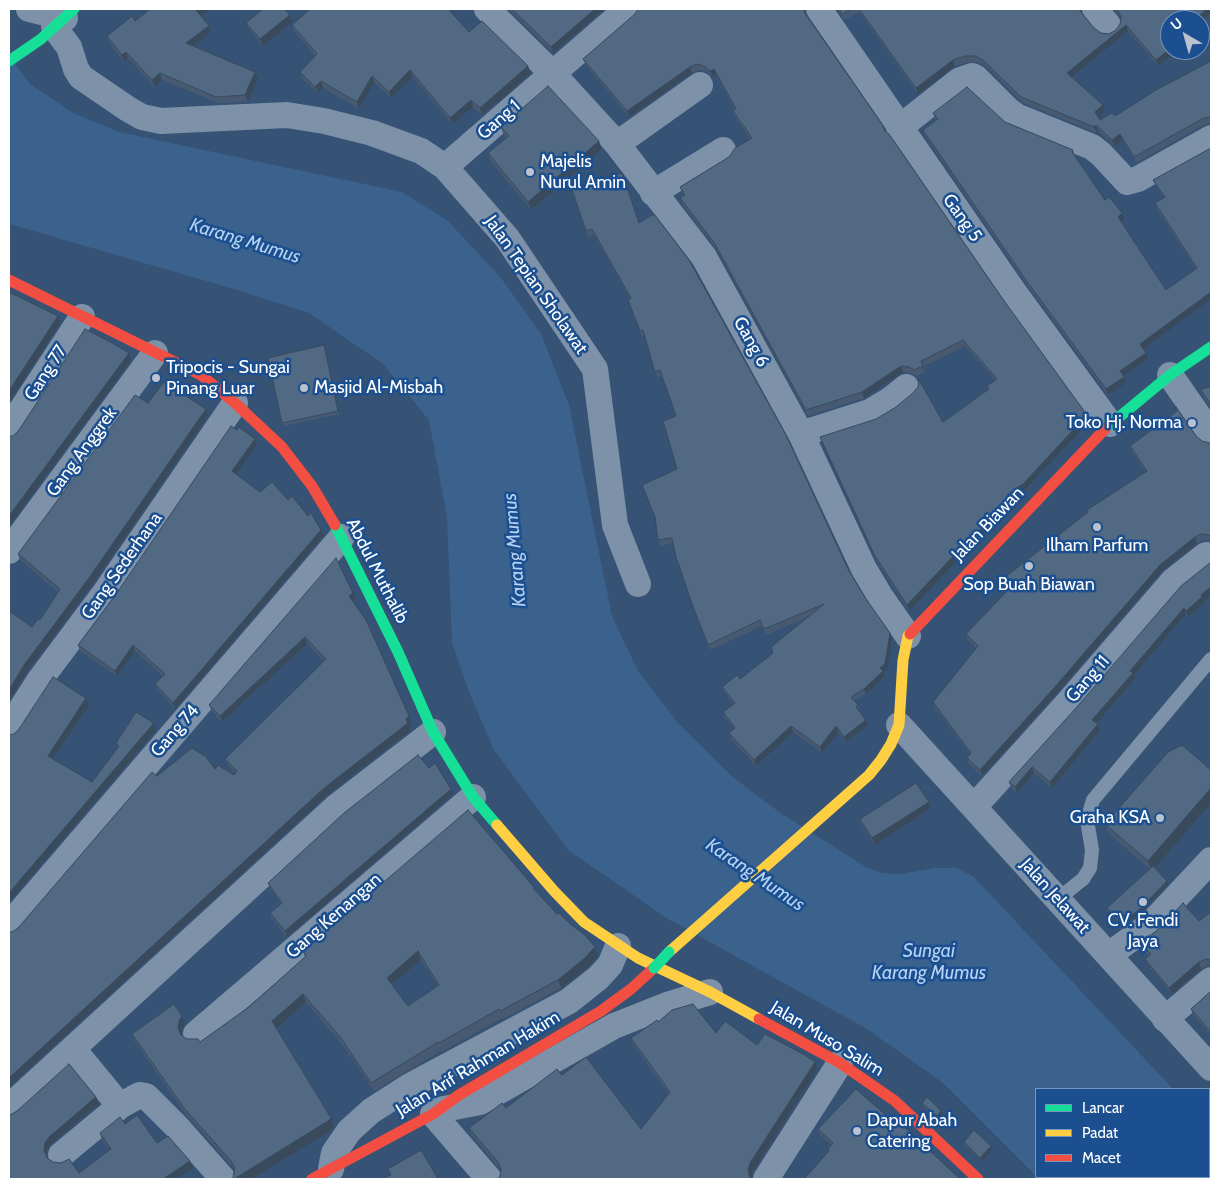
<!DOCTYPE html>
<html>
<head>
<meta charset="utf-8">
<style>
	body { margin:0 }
	#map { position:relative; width:1220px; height:1188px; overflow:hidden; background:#365274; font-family:Cabin,sans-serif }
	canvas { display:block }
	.frame { position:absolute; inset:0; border:10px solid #fff; pointer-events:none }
	.legend { position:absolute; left:1035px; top:1088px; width:175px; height:90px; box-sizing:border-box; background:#1b4f8f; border:1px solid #7695bc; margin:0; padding:6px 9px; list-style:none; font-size:15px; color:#fff }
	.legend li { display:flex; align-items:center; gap:10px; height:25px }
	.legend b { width:25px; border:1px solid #7695bc }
	.north { position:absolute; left:1160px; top:10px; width:50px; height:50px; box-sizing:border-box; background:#1b4f8f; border:1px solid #7695bc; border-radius:50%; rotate:322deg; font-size:14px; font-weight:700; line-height:20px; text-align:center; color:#fff }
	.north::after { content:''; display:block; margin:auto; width:18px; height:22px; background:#b9c2ce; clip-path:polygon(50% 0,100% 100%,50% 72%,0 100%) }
</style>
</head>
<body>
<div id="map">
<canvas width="1220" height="1188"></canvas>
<div class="frame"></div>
<ul class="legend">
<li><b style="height:6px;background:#16e098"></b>Lancar</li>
<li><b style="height:6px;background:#ffcf43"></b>Padat</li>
<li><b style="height:6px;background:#f24e42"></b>Macet</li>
</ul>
<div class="north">U</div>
</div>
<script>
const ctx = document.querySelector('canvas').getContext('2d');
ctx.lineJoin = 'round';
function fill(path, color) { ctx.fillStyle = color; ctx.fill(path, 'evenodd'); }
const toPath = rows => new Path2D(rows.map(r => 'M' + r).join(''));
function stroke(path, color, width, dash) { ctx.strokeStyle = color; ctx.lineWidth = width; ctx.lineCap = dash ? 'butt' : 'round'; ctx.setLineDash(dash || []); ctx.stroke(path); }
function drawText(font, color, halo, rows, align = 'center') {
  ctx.font = font + ' Cabin,sans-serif'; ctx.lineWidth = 5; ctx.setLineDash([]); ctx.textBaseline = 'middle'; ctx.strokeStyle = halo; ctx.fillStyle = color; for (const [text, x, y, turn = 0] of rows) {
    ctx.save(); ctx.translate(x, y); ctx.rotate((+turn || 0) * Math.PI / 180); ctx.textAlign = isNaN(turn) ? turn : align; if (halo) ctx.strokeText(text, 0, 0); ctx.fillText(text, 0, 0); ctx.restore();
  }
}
fill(toPath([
	[9,56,30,84,73,113,119,132,402,192,448,221,501,278,541,334,569,405,612,616,638,671,678,723,734,778,779,812,866,867,882,873,900,874,935,868,957,868,974,877,1173,1089,1036,1089,1036,1176,943,1083,867,1029,668,919,568,850,494,750,469,692,452,643,447,518,429,420,383,364,309,313,234,289,9,224],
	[1209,1127,1211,1130,1211,1179,1039,1179,1037,1177,1209,1177]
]), '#3b618d');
stroke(toPath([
	[1058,899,1083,879,1090,868,1092,850,1087,820,1093,800,1211,659]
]), '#7d92a8', 14);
stroke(toPath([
	[29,9,65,18],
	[487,9,553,74,617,144,704,257,801,434,864,569,880,596,908,636],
	[819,9,1016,295,1110,424],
	[1095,9,1108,25],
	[54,27,69,47,76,69,81,77,128,109,142,117,161,121,287,115,324,121,372,133,421,151,445,167,507,238,595,369,615,525,638,584],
	[899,128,960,80,972,76,976,78,1008,110,1016,116,1092,147,1101,154,1127,182,1138,179,1211,138],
	[617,144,700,85],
	[445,167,627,9],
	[653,193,723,150],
	[1170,375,1211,434],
	[9,429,82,317],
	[801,434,870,412,890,400,906,387],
	[9,551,155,353],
	[899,725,1211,1068],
	[9,728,39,681,104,594,235,403],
	[974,807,1067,704,1173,581,1206,555],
	[9,925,342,537],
	[1109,955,1151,924,1211,860],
	[1165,1019,1211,980],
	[196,1034,473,797],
	[120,1106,134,1098,140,1095,146,1096,178,1128,223,1179],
	[9,1107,336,807,433,732],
	[439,1110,480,1102,614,1026,667,1005,710,992],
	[433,1114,489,1179],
	[61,1155,120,1106,73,1049],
	[331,1169,334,1153,349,1131,371,1111,410,1086,569,1001,598,978,610,965,618,946],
	[766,1179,840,1063]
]), '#7d92a8', 26);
stroke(toPath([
	[9,61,41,39,74,9],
	[1106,428,1170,375,1211,347],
	[335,525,398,652,433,732,473,797,497,825]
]), '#16e098', 11);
stroke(toPath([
	[497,825,554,891,584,922,638,958,710,992,759,1019],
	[669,952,869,775,881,760,891,744,899,725,903,660,908,636,910,634]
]), '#ffcf43', 11);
stroke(toPath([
	[9,280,201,375,235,403,282,447,312,486,335,525],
	[910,634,1106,428],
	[759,1019,840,1063,895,1101,978,1179],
	[312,1179,433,1114,459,1095,601,1011,631,989,654,968]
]), '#f24e42', 11);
stroke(toPath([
	[654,968,669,952]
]), '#16e098', 11);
fill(toPath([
	[508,9,604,9,553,53],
	[638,9,804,9,805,12,885,131,1002,298,1090,421,1026,489,1010,501,1011,505,975,543,963,550,965,553,909,611,877,562,820,437,943,422,988,389,987,386,995,380,965,346,923,367,925,372,916,376,911,373,903,372,864,398,808,416,717,250,682,204,680,198,683,195,680,187,729,157,750,139,735,117,733,111,735,110,716,75,713,77,707,72,699,70,692,73,629,117,586,65,583,59,635,14],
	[837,9,1081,9,1081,12,1094,28,1101,33,1109,34,1116,30,1120,24,1121,18,1114,9,1211,9,1211,13,1200,23,1200,20,1170,20,1158,66,1128,31,1071,77,1105,111,1098,117,1100,120,1115,116,1211,61,1211,123,1204,125,1136,163,1123,140,1114,146,1098,131,1097,133,1023,103,987,67,978,62,968,62,955,66,918,94,859,12,845,20],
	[200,16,209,26,211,32,193,46,255,72,258,79,248,102,218,103,162,80,155,87,128,58,124,61,109,43,107,36,135,21],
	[292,22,263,46,249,29,246,23],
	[292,25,469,32,528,66,531,73,482,115,473,107,452,124,413,77,391,98,374,82,359,109,323,88,318,93,302,78,300,72,315,56,294,31],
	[933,113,1005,122,1073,150,1075,156,1105,200,1122,213,1124,219,1121,222,1166,290,1196,269,1157,209,1155,203,1164,198,1156,186,1153,180,1211,148,1211,299,1143,349,1148,359,1124,376,1126,383,1108,395,1028,286,925,136,923,130,936,120],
	[501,127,602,149,531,210,491,162,488,153,506,138,504,136],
	[572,190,639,223,866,599,890,633,892,639,887,670,883,672,885,676,866,694,854,701,858,705,860,711,860,712,866,720,868,725,846,742,838,732,822,753,793,732,756,766,731,739,729,733,734,729,725,718,723,712,734,704,724,692,722,687,740,679,773,653,808,617,766,635,762,626,710,650,694,609,680,567,679,567,677,562,673,543,660,546,658,540,677,469,676,416,662,376,657,377,644,336,642,337,628,300,630,298,594,235,588,237],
	[324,345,339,414,284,426,282,423],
	[1211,386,1211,408,1203,396,1201,390],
	[148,403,206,409,208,416,92,585,27,672,9,701,9,611,32,627,40,620,58,592,20,560,18,554],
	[1175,408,1196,436,1202,441,1210,443,1211,442,1211,541,1203,540,1197,543,1162,571,1056,694,982,776,969,764,967,758,970,754,935,708,933,702,976,648,968,640,966,634,1007,591,1004,585,1088,513,1087,510,1146,472,1132,452,1130,446,1176,412],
	[237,430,255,439,257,445,236,474,260,492,288,500,323,536,175,709,157,689,155,684,163,676,135,651,117,676,80,651,78,645],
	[1211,562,1211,594,1204,601,1205,603,1188,617,1186,614,1134,675,1135,679,1096,723,1100,730,1052,788,1034,773,1017,793,1011,788,1009,782],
	[355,599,353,601,409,716,412,723,409,725,411,730,326,796,12,932,18,928,157,776,215,769,234,775,235,773,228,765,225,759,324,661,307,644,222,722,212,712,209,705],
	[1168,752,1155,868,1167,881,1168,884,1141,913,1122,926,1108,911,1107,908,1150,869,1109,834,1105,824],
	[429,768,451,789,453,794,287,937,272,919,270,913,281,904,270,888,268,883],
	[929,802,931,808,875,845,862,826,860,819],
	[534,887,536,891,557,914,595,947,598,955,588,967,561,988,503,1019,502,1018,442,1052,441,1051,374,1091,344,1047,306,1002,277,1029,334,1126,332,1130,251,1179,234,1179,233,1177,234,1169,187,1116,135,1042,132,1034,185,1024,182,1029,181,1035,187,1039,200,1042,249,1007,305,957,303,951],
	[421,960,438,986,408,1006,392,985],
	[1211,912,1211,966,1208,965,1201,969,1172,994,1148,965,1145,959,1149,956,1143,949,1140,943,1199,921],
	[1211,991,1211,1035,1193,1015,1191,1009],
	[658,1022,716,1033,757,1045,817,1070,753,1171,751,1178,500,1176,501,1170,472,1136,469,1128,506,1108,562,1075,641,1129,669,1094,634,1046,631,1038],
	[96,1097,99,1104,51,1144,47,1149,46,1156,47,1158,53,1162,79,1173,110,1150,102,1140,100,1133,125,1124,157,1143,193,1168,175,1179,9,1179],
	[922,1103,943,1114,938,1120,923,1106],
	[897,1125,829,1152,828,1149,831,1145,820,1135,818,1129],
	[964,1142,991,1146,992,1149,982,1161,965,1145]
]), '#475a72');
fill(toPath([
	[198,9,210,9,198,17,196,10],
	[595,9,604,9,553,53,551,47],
	[1207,9,1211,9,1211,13,1200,23,1200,20,1194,20],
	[290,15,292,22,263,46,260,39],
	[1126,25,1128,31,1069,79,1067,73],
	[209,26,211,32,188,50,186,43],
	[1170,49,1170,50,1178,50,1158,66,1156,60],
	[126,52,128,58,124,61,122,55],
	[953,60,955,66,918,94,916,88],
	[528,66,531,73,482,115,480,108],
	[690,67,692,73,629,117,627,111],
	[714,69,716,75,713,77,710,71],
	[410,70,413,77,391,98,389,92],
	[255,72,258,79,248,102,245,95],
	[160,73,162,80,155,87,152,80],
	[372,76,374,82,359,109,357,102],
	[321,81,323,88,318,93,315,87],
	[471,100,473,107,452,124,450,118],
	[1103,105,1105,111,1097,118,1095,112],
	[1096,125,1098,131,1097,133,1094,127],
	[1120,134,1123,140,1114,146,1112,140],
	[599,141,602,149,531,210,528,202],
	[1122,213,1124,219,1120,223,1118,217],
	[1211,292,1211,299,1142,350,1140,344],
	[58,316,60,323,9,402,9,391],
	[129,353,131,360,9,526,9,516],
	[1146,353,1148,359,1122,377,1120,371],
	[901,366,903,372,864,398,862,392],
	[1124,377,1126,383,1108,395,1106,389],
	[206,409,208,416,92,585,27,672,9,701,9,690,24,665],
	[1087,415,1090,421,1026,489,1010,501,1011,505,975,543,963,550,965,553,909,611,907,605,961,544,1007,495],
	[255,439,257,445,234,477,232,471],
	[321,530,323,536,175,709,173,703],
	[1195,537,1197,543,1162,571,1056,694,982,776,980,770,1160,565],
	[1211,587,1211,594,1204,601,1205,603,1188,617,1186,611,1201,595],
	[353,593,355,599,351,603,349,596],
	[1184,608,1186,614,1134,675,1135,679,1094,726,1092,720,1130,671],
	[890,633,892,639,887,670,883,672,885,676,866,694,864,689],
	[305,637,307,644,222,722,220,716],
	[133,645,135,651,117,676,115,671],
	[86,698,89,705,50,763,48,756],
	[409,716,412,723,409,725,411,730,326,796,9,1087,9,1078,323,789],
	[866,720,868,725,846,742,844,737],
	[154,723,156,730,9,902,9,893],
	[1098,724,1100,730,1052,788,1050,782],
	[791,726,793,732,756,766,754,760],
	[836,726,838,732,822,753,820,747],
	[1032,767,1034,773,1017,793,1015,787],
	[1211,788,1211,803,1152,871,1148,861],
	[451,789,453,794,287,937,285,931],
	[929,802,931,808,875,845,872,838],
	[1167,881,1168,884,1141,913,1122,926,1121,923],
	[595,947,598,955,597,957,588,967,561,988,558,980],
	[418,951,421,960,390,986,387,978],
	[1199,962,1201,969,1172,994,1169,988],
	[303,994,306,1002,275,1030,272,1021],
	[182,1016,185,1024,182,1029,181,1036,178,1028,179,1021],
	[815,1062,817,1070,753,1171,751,1179,749,1179,748,1170,750,1163],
	[96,1097,99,1104,51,1144,47,1149,46,1157,44,1150,45,1143,49,1137],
	[941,1111,943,1114,938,1120,937,1116],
	[331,1118,334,1126,332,1130,251,1179,234,1179],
	[991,1146,992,1149,982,1161,980,1158],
	[190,1161,193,1168,175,1179,163,1179]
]), '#394a5c');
const building = toPath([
	[150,9,198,9,196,10,209,26,186,43,255,72,245,95,216,97,160,73,152,80,126,52,122,55,107,36,132,16,135,21,150,9],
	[263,9,284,9,290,15,260,39,246,23,263,9],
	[310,9,448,9,469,32,482,21,528,66,480,108,471,100,450,118,410,70,389,92,372,76,357,102,321,81,315,87,300,72,317,54,292,25,310,9],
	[512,9,595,9,551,47,512,9],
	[638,9,804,9,804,12,882,124,885,131,889,134,1002,298,1087,415,1024,483,1007,495,1009,499,973,537,961,544,962,547,907,605,875,556,820,437,876,419,896,407,913,393,918,387,919,380,943,422,989,389,987,386,997,379,963,340,921,361,923,366,914,370,909,367,901,366,862,392,806,410,715,244,680,198,685,195,680,187,729,157,735,148,752,138,733,111,736,109,714,69,710,71,704,66,697,64,690,67,627,111,583,59,635,14,638,9],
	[839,9,851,9,842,14,839,9],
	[859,9,1079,9,1081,12,1094,28,1101,33,1109,34,1116,30,1120,24,1121,17,1117,9,1207,9,1194,20,1170,20,1170,49,1156,60,1126,25,1067,73,1103,105,1095,112,1100,120,1112,113,1115,116,1156,90,1211,61,1211,118,1209,117,1202,119,1134,157,1120,134,1112,140,1096,125,1094,127,1021,97,984,61,976,56,965,56,953,60,916,88,859,9],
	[548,86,599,141,528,202,488,153,509,136,501,127,548,86],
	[967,87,1005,122,1073,150,1072,152,1105,200,1109,197,1122,213,1118,217,1166,290,1197,268,1155,203,1165,197,1153,180,1211,148,1211,292,1140,344,1146,353,1120,371,1124,377,1106,389,1026,280,923,130,938,119,933,113,967,87],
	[622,173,639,223,654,214,689,260,786,435,849,571,866,599,890,633,885,664,880,668,883,671,864,689,851,697,858,705,856,707,866,720,844,737,836,726,820,747,791,726,754,760,729,733,735,728,723,712,735,703,722,687,737,675,740,679,773,653,771,647,824,604,764,629,760,620,708,645,692,604,678,562,677,562,672,538,658,540,655,517,642,485,677,469,663,421,676,416,660,370,655,372,643,330,640,331,628,300,631,298,592,229,586,231,572,190,622,173],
	[9,292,58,316,9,391,9,292],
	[85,329,114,344,129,353,9,516,9,436,13,436,19,430,85,329],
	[324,345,338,411,282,423,268,358,324,345],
	[164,382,206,409,89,578,24,665,9,690,9,611,32,627,38,619,40,620,60,589,18,554,135,395,148,403,164,382],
	[1211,386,1211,405,1201,390,1211,386],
	[1176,407,1196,436,1202,441,1210,443,1211,442,1211,537,1209,535,1201,534,1195,537,1160,565,1054,688,980,770,967,758,971,753,933,702,978,646,966,634,1008,590,1004,585,1004,578,1088,512,1087,510,1147,471,1130,446,1177,411,1175,408,1176,407],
	[231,426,237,430,239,427,255,439,232,471,260,492,272,482,288,500,292,496,308,516,311,513,321,530,173,703,155,684,165,674,133,645,115,671,78,645,114,597,231,426],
	[336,558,353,593,349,596,366,620,409,716,406,719,408,723,323,789,9,1078,9,932,12,932,18,928,152,772,157,776,192,748,206,757,215,769,218,765,234,775,237,771,225,759,326,659,305,637,220,716,209,705,336,558],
	[1211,562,1211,587,1201,595,1202,597,1186,611,1184,608,1130,671,1133,673,1092,720,1098,724,1050,782,1032,767,1015,787,1009,782,1076,708,1181,586,1211,562],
	[53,677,86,698,48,756,92,782,119,746,116,743,136,712,154,723,9,893,9,735,14,734,19,729,53,677],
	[1182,745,1211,770,1211,788,1148,861,1105,824,1168,752,1182,745],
	[418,755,429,768,435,763,451,789,285,931,270,913,282,903,268,883,344,813,418,755],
	[916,783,929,802,872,838,860,819,916,783],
	[468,810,534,887,533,888,557,914,559,913,570,924,585,935,595,947,594,948,585,958,558,980,500,1011,499,1009,439,1043,438,1042,371,1083,341,1038,303,994,272,1021,331,1118,328,1121,234,1179,233,1177,235,1168,231,1161,184,1108,132,1034,174,1004,182,1016,179,1021,178,1028,181,1035,187,1039,198,1039,200,1042,249,1007,306,956,303,951,468,810],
	[418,951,439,985,408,1006,387,978,418,951],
	[1153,866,1167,881,1140,909,1121,923,1107,908,1153,866],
	[1183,903,1199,921,1211,912,1211,960,1206,959,1199,962,1169,988,1145,959,1151,954,1140,943,1160,928,1183,903],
	[1211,991,1211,1032,1191,1009,1211,991],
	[693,1004,716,1033,725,1021,757,1045,765,1034,803,1054,815,1062,750,1163,748,1170,750,1178,749,1179,498,1179,500,1176,501,1169,498,1162,469,1128,502,1103,506,1108,557,1069,562,1075,586,1057,641,1129,670,1092,631,1038,657,1020,658,1022,672,1010,693,1004],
	[69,1064,96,1097,49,1137,45,1143,44,1150,47,1158,53,1162,61,1163,69,1159,79,1173,111,1149,100,1133,120,1117,125,1124,137,1115,157,1143,168,1136,190,1161,163,1179,9,1179,9,1115,10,1115,17,1111,69,1064],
	[856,1089,897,1125,899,1122,960,1179,804,1179,829,1151,828,1149,833,1143,818,1129,856,1089],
	[927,1097,941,1111,937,1116,922,1103,927,1097],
	[974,1130,991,1146,980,1158,964,1142,974,1130],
	[421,1150,438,1179,382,1179,391,1175,388,1169,421,1150]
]);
fill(building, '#526984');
stroke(building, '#394a5c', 1);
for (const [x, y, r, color] of [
	[530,172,5,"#b9c2ce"],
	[156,378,5,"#b9c2ce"],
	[304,388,5,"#b9c2ce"],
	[1192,423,5,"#b9c2ce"],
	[1097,527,5,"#b9c2ce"],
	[1029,566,5,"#b9c2ce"],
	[1160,818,5,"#b9c2ce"],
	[1143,902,5,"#b9c2ce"],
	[857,1131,5,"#b9c2ce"]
]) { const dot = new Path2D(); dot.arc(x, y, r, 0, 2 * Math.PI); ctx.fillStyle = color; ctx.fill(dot); stroke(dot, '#1b4f8f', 2); }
drawText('18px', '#fff', '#1b4f8f', [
	["Gang 1",499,120,-41],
	["Gang 5",962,218,55],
	["Jalan Tepian Sholawat",536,285,55],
	["Gang 6",751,342,61],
	["Gang 77",46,373,-57],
	["Gang Anggrek",82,452,-54],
	["Jalan Biawan",988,524,-46],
	["Gang Sederhana",122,566,-55],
	["Abdul Muthalib",377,571,63],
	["Gang 11",1088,679,-49],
	["Gang 74",175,731,-49],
	["Jalan Jelawat",1055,896,48],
	["Gang Kenangan",334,916,-41],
	["Jalan Muso Salim",827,1039,31],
	["Jalan Arif Rahman Hakim",478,1064,-31]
]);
drawText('18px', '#fff', '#1b4f8f', [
	["Majelis",540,162],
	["Nurul Amin",540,183],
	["Tripocis - Sungai",166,368],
	["Pinang Luar",166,389],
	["Masjid Al-Misbah",314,388],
	["Toko Hj. Norma",1182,423,"right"],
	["Ilham Parfum",1097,546,"center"],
	["Sop Buah Biawan",1029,585,"center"],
	["Graha KSA",1150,818,"right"],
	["CV. Fendi",1143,921,"center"],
	["Jaya",1143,942,"center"],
	["Dapur Abah",867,1121],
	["Catering",867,1142]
], 'left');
drawText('italic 19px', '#b5d3f5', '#1b4f8f', [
	["Karang Mumus",245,241,17],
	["Karang Mumus",515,550,-95],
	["Karang Mumus",755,875,34],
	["Sungai",929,951],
	["Karang Mumus",929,973]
]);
</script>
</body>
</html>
